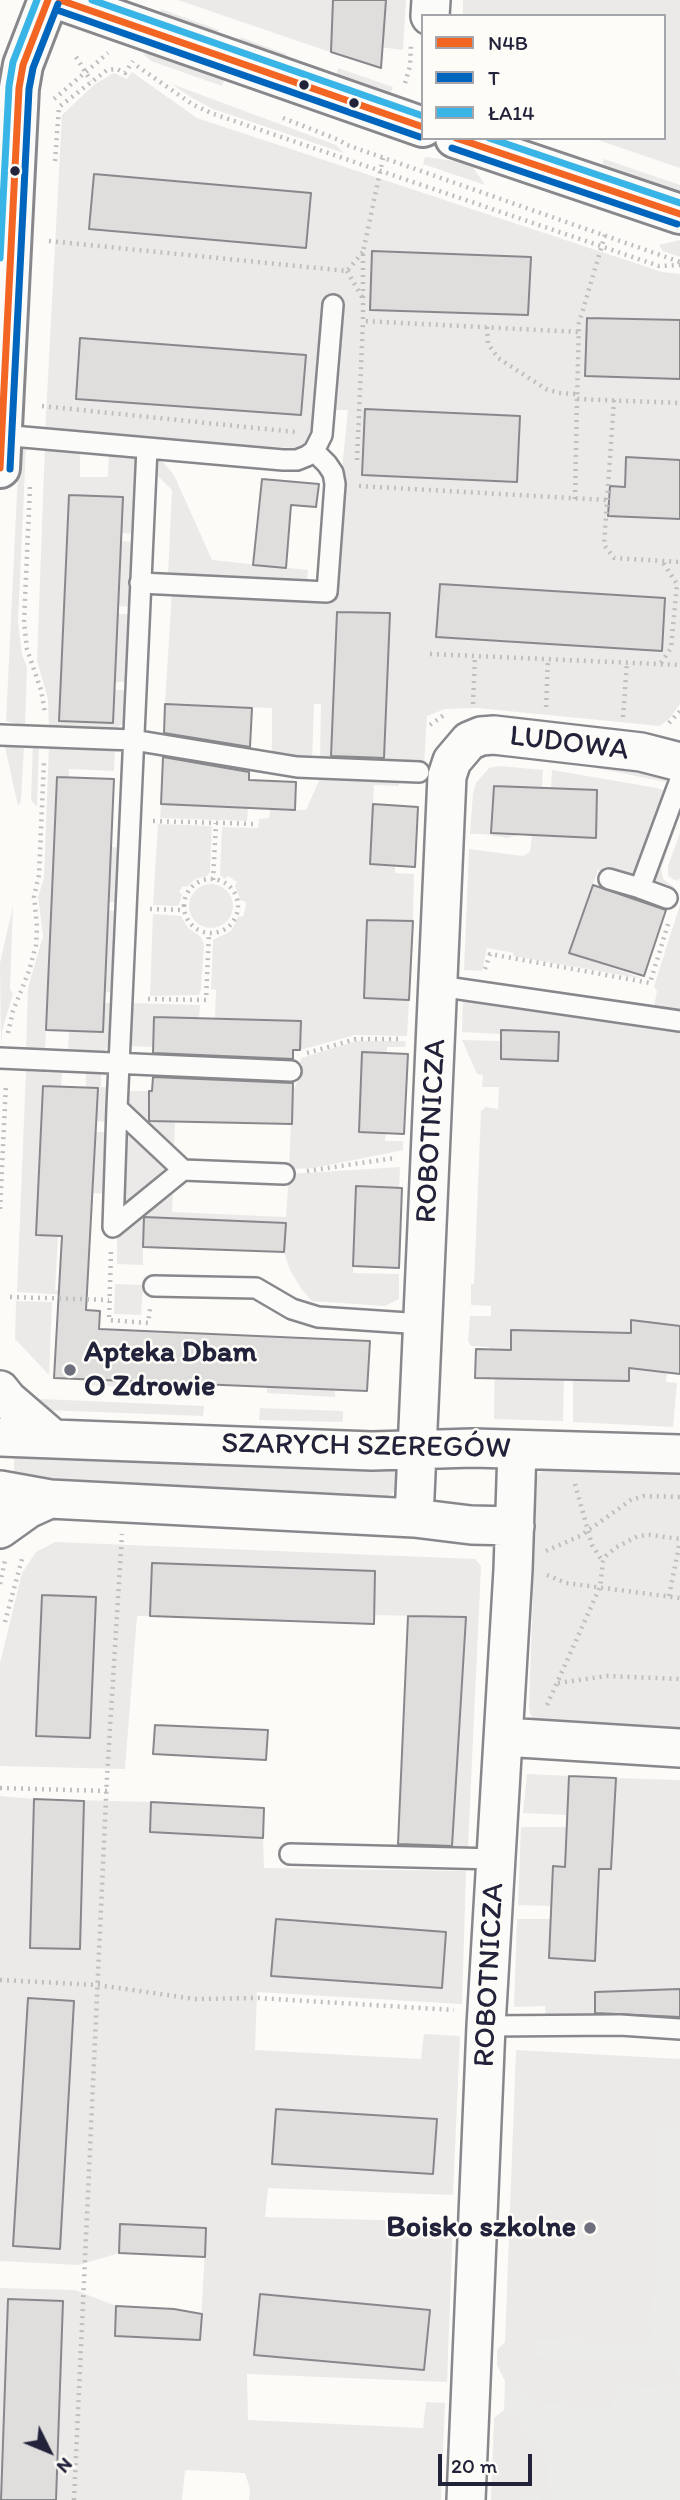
<!DOCTYPE html>
<html>
<head>
<meta charset="utf-8">
<style>
	body { margin:0 }
	#map { position:relative; width:680px; height:2500px; overflow:hidden; background:#fcfbf8; font-family:Itim,sans-serif }
	canvas { display:block }
	.legend { position:absolute; left:421px; top:14px; width:245px; height:126px; box-sizing:border-box; background:#fdfcf7; border:2px solid #a5a5ac; margin:0; padding:9px 12px; list-style:none; font-size:21px; color:#22223b }
	.legend li { display:flex; align-items:center; gap:14px; height:35px }
	.legend b { width:35px; border:2px solid #a5a5ac }
	.north { position:absolute; left:14px; top:2416px; width:70px; height:70px; -webkit-text-stroke:5px #fdfcf7; paint-order:stroke; rotate:133deg; font-size:19px; font-weight:700; line-height:28px; text-align:center; color:#22223b }
	.north::after { content:''; display:block; margin:auto; width:24px; height:32px; background:#22223b; clip-path:polygon(50% 0,100% 100%,50% 72%,0 100%) }
	.scale { position:absolute; left:438px; top:2454px; width:94px; height:32px; box-sizing:border-box; border:4px solid #22223b; border-top:0; padding-left:9px; font-size:21px; line-height:24px; white-space:nowrap; color:#22223b; -webkit-text-stroke:5px #fdfcf7; paint-order:stroke }
</style>
</head>
<body>
<div id="map">
<canvas width="680" height="2500"></canvas>
<ul class="legend">
<li><b style="height:9px;background:#f26522"></b>N4B</li>
<li><b style="height:9px;background:#0065bd"></b>T</li>
<li><b style="height:9px;background:#38b5e6"></b>ŁA14</li>
</ul>
<div class="north">N</div>
<div class="scale">20 m</div>
</div>
<script>
const ctx = document.querySelector('canvas').getContext('2d');
ctx.lineJoin = 'round';
function fill(path, color) { ctx.fillStyle = color; ctx.fill(path, 'evenodd'); }
const toPath = rows => new Path2D(rows.map(r => 'M' + r).join(''));
function stroke(path, color, width, dash) { ctx.strokeStyle = color; ctx.lineWidth = width; ctx.lineCap = dash ? 'butt' : 'round'; ctx.setLineDash(dash || []); ctx.stroke(path); }
function drawText(font, color, halo, rows, align = 'center') {
  ctx.font = font + ' Itim,sans-serif'; ctx.lineWidth = 5; ctx.setLineDash([]); ctx.textBaseline = 'middle'; ctx.strokeStyle = halo; ctx.fillStyle = color; for (const [text, x, y, turn = 0] of rows) {
    ctx.save(); ctx.translate(x, y); ctx.rotate((+turn || 0) * Math.PI / 180); ctx.textAlign = isNaN(turn) ? turn : align; if (halo) ctx.strokeText(text, 0, 0); ctx.fillText(text, 0, 0); ctx.restore();
  }
}
fill(toPath([
	[680,2059,680,2500,501,2500,505,2381]
]), '#ebebe9');
fill(toPath([
	[178,0,406,0,403,50,334,41,330,52],
	[463,0,680,0,680,168,592,138,664,138,664,16,463,16],
	[161,9,219,30,214,35,159,16],
	[240,37,286,54,285,60,241,45],
	[146,50,191,64,224,81,222,86,151,61,144,55],
	[338,68,393,87,390,95,336,76],
	[132,72,197,118,662,272,680,274,680,704,670,718,660,726,477,708,445,709,427,716,424,764,384,762,390,614,337,612,330,760,320,761,321,704,314,704,312,760,272,754,272,708,165,704,172,590,336,601,341,478,348,410,315,410,309,449,45,433,62,115,95,84,114,73,127,79],
	[172,84,336,145,344,153,213,109,192,98],
	[425,157,470,163,485,185,423,164],
	[604,159,680,185,680,196,601,169],
	[680,240,680,257,663,251,659,245],
	[45,445,80,449,80,477,108,477,109,451,139,454,136,534,121,533,69,496,59,720,113,723,115,690,129,690,127,721,111,731,49,729,48,699,37,661],
	[26,446,18,622,22,655,27,667,25,726,6,721,19,453],
	[152,457,163,462,174,475,212,560,308,570,307,583,168,575,172,490,152,470],
	[121,541,135,542,133,607,118,606],
	[118,614,131,614,129,682,115,682],
	[33,743,39,743,37,807,31,800],
	[49,744,115,747,114,771,69,769,69,777,57,777,45,1052,26,1052,28,988,43,936,38,897,44,878],
	[24,745,21,801,18,806,5,747],
	[495,751,567,755,667,775,666,782,561,761,495,757],
	[500,766,543,770,542,787,494,786,491,833,518,835,507,838,484,834,470,834,473,793,476,783,489,768],
	[552,770,657,788,669,792,638,871,624,877,598,870,569,953,644,979,513,956,514,953,487,948,482,971,464,970,469,849,523,856,530,852,532,835,596,838,597,790,551,788],
	[321,776,399,779,399,786,374,785,370,864,395,865,395,873,414,874,413,921,368,920,364,998,409,1000,407,1036,355,1035,300,1050,301,1021,215,1019,216,990,211,989,213,940,231,931,239,916,243,917,246,905,245,901,241,901,235,886,237,882,228,876,225,879,220,875,222,827,258,828,259,819,269,818,270,809,306,810],
	[680,797,680,815,661,869,663,879,674,887,672,895,657,883,654,876],
	[161,804,248,808,247,821,160,818],
	[158,824,212,826,210,872,207,876,195,879,187,887,183,886,179,892,182,894,179,905,176,906,153,905],
	[680,833,680,882,679,878,677,881,668,876,668,866],
	[111,847,121,848,119,902,109,902],
	'189 906a22 22 0 1 1 44 0a22 22 0 1 1-44 0Z',
	[680,905,680,1010,654,1007,657,991,654,986],
	[13,906,10,989,13,994,2,1031,1,1046,0,963],
	[108,910,118,911,115,992,105,992],
	[153,914,181,916,188,928,201,937,204,944,201,989,199,995,150,996],
	[469,999,680,1028,680,1326,631,1320,631,1332,511,1330,511,1378,564,1379,563,1421,494,1419,495,1350,490,1349,489,1347,471,1346,468,1341,470,1316,491,1316,491,1306,471,1305,471,1284,474,1284,481,1111,486,1107,498,1109,499,1087,482,1087,483,1075,477,1074,462,1040,501,1041,501,1059,557,1061,559,1032,502,1030,501,1034,462,1032,463,1001],
	[104,1003,114,1003,112,1042,102,1053,68,1051,69,1031,103,1032],
	[129,1003,200,1005,199,1018,154,1017,153,1047,127,1046],
	[356,1041,406,1041,405,1047,387,1047,387,1053,362,1052,359,1131,386,1133,385,1141,403,1141,403,1150,314,1168,289,1169,292,1094,298,1080,301,1058],
	[26,1071,62,1073,61,1087,43,1086,36,1235,58,1236,55,1290,88,1292,88,1296,17,1292],
	[86,1073,101,1074,101,1087,111,1088,110,1122,96,1121,86,1088],
	[124,1091,149,1091,148,1121,175,1122,174,1148,124,1102],
	[122,1123,175,1170,118,1216],
	[96,1132,109,1132,106,1194,93,1193],
	[400,1167,399,1188,356,1186,353,1273,399,1274,399,1299,385,1306,312,1301,302,1290,290,1270,284,1252,286,1224,143,1247,143,1265,117,1264,117,1234,173,1192,172,1212,286,1217,289,1174],
	[115,1284,143,1285,141,1315,114,1314],
	[16,1301,52,1302,49,1375,15,1339],
	[629,1368,667,1373,666,1382,677,1383,673,1427,573,1422,573,1380,629,1381],
	[83,1379,172,1382,172,1389,83,1385],
	[267,1386,335,1389,335,1397,267,1393],
	[17,1398,204,1406,203,1416,45,1410],
	[260,1408,343,1411,343,1422,259,1420],
	[14,1447,391,1467,398,1477,397,1489,385,1499,14,1482],
	[548,1466,680,1471,680,1737,537,1724,530,1714,529,1706,537,1479,538,1474],
	[55,1542,475,1559,481,1566,468,1848,451,1848,466,1617,374,1615,375,1571,152,1563,150,1616,137,1616,125,1769,0,1766,0,1663,22,1573,36,1552],
	[527,1774,569,1776,567,1815,523,1813],
	[616,1778,680,1780,680,1989,595,1992,596,2020,546,2018,545,2006,514,2007,517,1919,550,1919,549,1958,595,1960,599,1869,611,1869],
	[0,1796,34,1799,151,1802,150,1832,263,1838,264,1868,466,1871,462,2004,257,1992,255,2050,421,2059,424,2034,460,2036,453,2195,268,2188,265,2217,453,2222,447,2382,247,2374,248,2420,423,2428,426,2402,445,2403,441,2500,249,2500,250,2489,245,2473,185,2470,182,2500,0,2500,0,2288,75,2290,116,2306,115,2336,200,2340,206,2229,120,2224,119,2253,79,2265,0,2261],
	[521,1827,567,1827,565,1867,553,1867,551,1906,518,1905],
	[516,2050,680,2059,680,2126,658,2126,653,2315,644,2317,644,2324,653,2325,650,2339,643,2343,535,2340,534,2356,677,2363,675,2375,679,2376,676,2390,617,2385,611,2412,551,2403,538,2407,520,2390,505,2381,497,2365,497,2350,505,2342],
	[504,2410,519,2421,544,2453,548,2467,550,2500,541,2500,537,2495,531,2493,524,2495,520,2500,491,2500,494,2418]
]), '#ebeae8');
const building = toPath([
	[333,0,386,0,381,68,331,52,333,0],
	[94,174,311,193,306,248,89,229,94,174],
	[372,251,531,257,528,315,370,310,372,251],
	[587,318,680,320,680,379,585,376,587,318],
	[80,338,306,355,301,415,76,399,80,338],
	[365,409,520,416,517,482,362,475,365,409],
	[626,457,680,460,680,519,608,516,610,486,625,487,626,457],
	[262,479,319,484,316,507,291,505,286,568,253,565,262,479],
	[69,495,123,497,113,723,59,721,69,495],
	[440,584,665,598,662,651,436,637,440,584],
	[337,612,390,613,384,758,331,756,337,612],
	[165,704,252,708,250,747,164,733,165,704],
	[163,757,249,772,249,780,296,782,295,810,161,804,163,757],
	[57,777,114,779,103,1032,46,1030,57,777],
	[494,786,597,790,596,838,491,833,494,786],
	[373,804,418,807,415,867,370,864,373,804],
	[593,885,666,910,644,976,569,953,593,885],
	[367,920,413,921,409,1000,364,998,367,920],
	[154,1017,301,1021,300,1050,293,1050,293,1059,153,1053,154,1017],
	[501,1030,559,1032,558,1061,501,1059,501,1030],
	[362,1052,408,1054,404,1134,359,1132,362,1052],
	[153,1077,293,1083,292,1124,149,1121,149,1091,152,1091,153,1077],
	[43,1086,98,1088,86,1310,100,1311,99,1329,370,1341,367,1391,54,1378,62,1236,36,1235,43,1086],
	[356,1186,402,1188,399,1268,353,1266,356,1186],
	[144,1217,286,1223,284,1252,143,1247,144,1217],
	[631,1320,680,1326,680,1374,629,1368,629,1381,475,1378,476,1349,511,1350,511,1330,631,1333,631,1320],
	[152,1563,375,1571,374,1624,150,1616,152,1563],
	[42,1595,96,1597,90,1738,36,1736,42,1595],
	[408,1616,466,1617,452,1846,398,1844,408,1616],
	[155,1725,268,1730,266,1760,153,1754,155,1725],
	[569,1776,616,1778,611,1869,599,1869,595,1961,549,1958,553,1866,565,1867,569,1776],
	[34,1799,84,1801,80,1949,30,1948,34,1799],
	[151,1802,264,1808,263,1838,150,1832,151,1802],
	[276,1919,446,1932,442,1988,271,1976,276,1919],
	[680,1989,680,2017,595,2013,595,1992,680,1989],
	[28,1998,74,2001,60,2249,13,2246,28,1998],
	[276,2109,437,2119,433,2174,272,2164,276,2109],
	[120,2224,206,2228,205,2257,119,2253,120,2224],
	[260,2294,430,2310,424,2370,254,2355,260,2294],
	[8,2299,63,2301,56,2500,1,2500,8,2299],
	[116,2306,174,2309,202,2314,200,2340,115,2336,116,2306]
]);
fill(building, '#dfdedd');
stroke(building, '#88888c', 2);
const service = toPath([
	[1,435,283,460,297,460,307,456,314,451,322,435,333,305],
	[147,448,117,1108,183,1170,284,1174],
	[140,583,327,592,335,484,333,473,327,464,314,451],
	[0,735,133,740,297,767,419,772],
	[609,879,640,888,680,780],
	[640,888,667,898],
	[439,986,680,1021],
	[0,1058,291,1071],
	[117,1108,113,1227,183,1170],
	[154,1286,256,1288,292,1309,318,1317,423,1324],
	[290,1854,497,1859],
	[486,2026,620,2025,680,2029]
]);
const minor = toPath([
	[430,16,431,0],
	[0,1390,8,1400,52,1438],
	[0,1437,372,1451,473,1448,680,1454],
	[0,1490,50,1499,414,1518,471,1525,515,1526],
	[414,1518,447,776,452,761,469,741,481,736,494,735,641,752,680,762],
	[0,1529,28,1509,50,1499],
	[504,1737,680,1748],
	[466,2500,486,2026,513,1570,517,1450]
]);
const tertiary = toPath([
	[60,0,423,127],
	[455,138,680,214],
	[0,468,19,88,23,65,48,0]
]);
stroke(service, '#88888c', 24);
stroke(minor, '#88888c', 42);
stroke(tertiary, '#88888c', 44);
stroke(toPath([
	[76,57,91,81],
	[137,66,192,104,211,113,659,266,680,265],
	[405,83,410,66,411,44],
	[54,99,108,53],
	[283,118,339,140,347,145,680,262],
	[383,158,363,252,363,321,579,332],
	[55,161,59,107,107,70,117,69,125,73,133,61],
	[605,235,579,323,577,399,680,403],
	[49,241,347,271,363,252],
	[347,271,362,297],
	[487,327,488,344,498,358,546,389,559,393,577,394],
	[614,400,604,545,614,558,680,562],
	[42,406,295,432],
	[357,460,363,321],
	[359,486,606,500],
	[30,487,24,622,27,649,41,690,45,713],
	[575,499,577,399],
	[430,654,680,665],
	[661,663,671,648,677,584,662,561],
	[473,704,475,656],
	[546,707,548,659],
	[623,717,627,662],
	[669,723,680,711],
	[430,725,444,715],
	[153,821,253,824],
	'184 906a27 27 0 1 1 54 0a27 27 0 1 1-54 0Z',
	[213,880,216,823],
	[150,909,184,910],
	[485,969,490,954,650,983,669,921],
	[148,999,206,1000,209,933],
	[8,1033,13,1011,29,971,36,945,37,927,34,896,39,875,44,761],
	[307,1053,356,1039,401,1039],
	[307,1171,395,1158],
	[0,1209,6,1084],
	[111,1252,109,1320,148,1323,150,1309],
	[10,1297,109,1300],
	[575,1484,592,1545,603,1562],
	[546,1551,580,1536,631,1500,644,1496,680,1497],
	[547,1575,566,1583,680,1598],
	[0,1584,5,1560],
	[669,1596,680,1541],
	[5,1622,23,1555],
	[558,1683,607,1676,680,1679],
	[547,1705,600,1587,603,1562,606,1556,615,1548,638,1536,650,1535,680,1539],
	[0,1788,107,1791],
	[0,1980,98,1985,195,1999,258,1998,454,2010],
	[74,2500,107,1777,122,1534]
]), '#bfbfc0', 4.5, [2, 5]);
stroke(service, '#fbfbf9', 19);
stroke(minor, '#fbfbf9', 37);
stroke(tertiary, '#fbfbf9', 38);
stroke(toPath([
	[60,0,423,127],
	[456,138,680,214],
	[0,468,19,88,23,65,48,0]
]), '#f26522', 7);
stroke(toPath([
	[57,10,420,137],
	[452,148,677,224],
	[10,469,29,89,33,68,58,4]
]), '#0065bd', 7);
stroke(toPath([
	[92,0,423,116],
	[489,138,680,203],
	[0,258,9,86,13,62,37,0]
]), '#38b5e6', 7);
for (const [x, y, r, color] of [
	[304,85,6,"#22223b"],
	[354,103,6,"#22223b"],
	[15,171,6,"#22223b"],
	[70,1370,7,"#6e6e7d"],
	[590,2228,7,"#6e6e7d"]
]) { const dot = new Path2D(); dot.arc(x, y, r, 0, 2 * Math.PI); ctx.fillStyle = color; ctx.fill(dot); stroke(dot, '#fdfcf7', 2.5); }
drawText('30px', '#22223b', '#fdfcf7', [
	["LUDOWA",569,744,7],
	["ROBOTNICZA",432,1131,-87],
	["SZARYCH SZEREGÓW",366,1447,1],
	["ROBOTNICZA",490,1975,-87]
]);
drawText('bold 30px', '#22223b', '#fdfcf7', [
	["Apteka Dbam",84,1353],
	["O Zdrowie",84,1387],
	["Boisko szkolne",576,2228,"right"]
], 'left');
</script>
</body>
</html>
